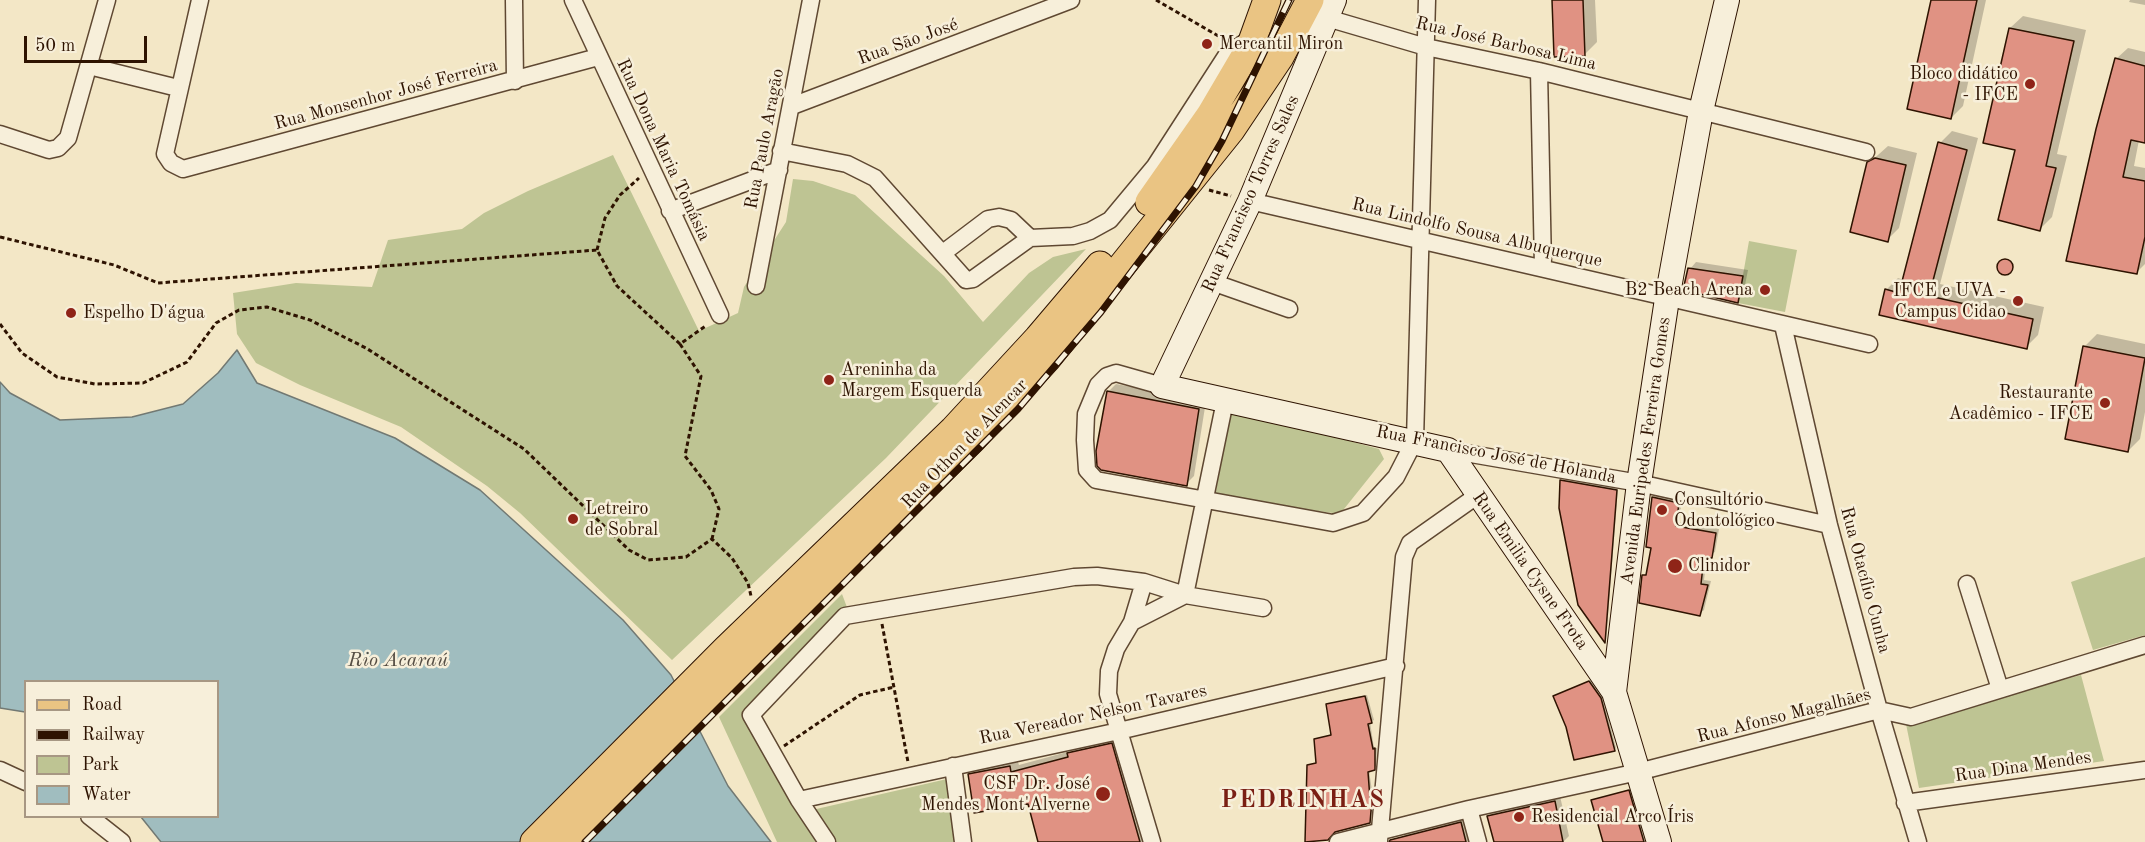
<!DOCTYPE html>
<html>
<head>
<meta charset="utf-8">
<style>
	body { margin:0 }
	#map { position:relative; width:2145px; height:842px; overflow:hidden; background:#f3e7c6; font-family:"Old Standard TT",serif }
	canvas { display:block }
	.legend { position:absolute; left:24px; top:680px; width:195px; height:138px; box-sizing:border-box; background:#f7efda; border:2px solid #a79783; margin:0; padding:8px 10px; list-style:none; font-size:18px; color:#2e1301 }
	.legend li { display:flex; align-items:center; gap:12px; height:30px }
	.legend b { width:30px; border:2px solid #a79783 }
	.scale { position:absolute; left:24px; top:36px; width:123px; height:27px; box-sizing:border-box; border:3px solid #2e1301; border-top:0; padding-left:8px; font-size:18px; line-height:21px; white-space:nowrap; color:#2e1301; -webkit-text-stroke:4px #f7efda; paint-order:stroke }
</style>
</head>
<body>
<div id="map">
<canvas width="2145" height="842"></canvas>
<ul class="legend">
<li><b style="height:8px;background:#eac483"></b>Road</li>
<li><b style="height:8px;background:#2e1301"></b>Railway</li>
<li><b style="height:16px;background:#bec493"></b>Park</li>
<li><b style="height:16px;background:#a0bdbf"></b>Water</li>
</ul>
<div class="scale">50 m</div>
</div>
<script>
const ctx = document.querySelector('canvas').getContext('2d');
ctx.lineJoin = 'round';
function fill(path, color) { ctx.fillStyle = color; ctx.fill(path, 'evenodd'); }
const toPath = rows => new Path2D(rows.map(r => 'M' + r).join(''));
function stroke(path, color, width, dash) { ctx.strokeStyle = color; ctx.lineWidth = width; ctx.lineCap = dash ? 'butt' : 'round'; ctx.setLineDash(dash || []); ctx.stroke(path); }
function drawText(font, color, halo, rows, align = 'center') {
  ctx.font = font + ' "Old Standard TT",serif'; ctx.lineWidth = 5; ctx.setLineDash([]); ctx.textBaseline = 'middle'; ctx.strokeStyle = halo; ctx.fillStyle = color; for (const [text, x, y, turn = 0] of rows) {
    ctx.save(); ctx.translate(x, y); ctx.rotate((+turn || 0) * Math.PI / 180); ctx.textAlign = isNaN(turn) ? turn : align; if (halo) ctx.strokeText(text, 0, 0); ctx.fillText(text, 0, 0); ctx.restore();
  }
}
fill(toPath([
	[613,155,699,331,738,313,744,287,786,222,793,179,813,181,855,195,944,276,983,322,1029,273,1053,257,1086,249,886,458,672,660,520,513,487,486,401,427,300,385,256,363,237,334,233,293,296,283,372,287,388,240,462,229,484,213,528,191],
	[1749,241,1797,250,1785,312,1738,303],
	[1230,409,1379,449,1384,459,1340,514,1215,497],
	[2145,557,2145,635,2093,650,2071,582],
	[842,594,848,610,748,707,812,810,947,779,962,842,777,842,719,717],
	[2081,675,2104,761,1919,788,1906,724]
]), '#bec493');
const water = toPath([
	[237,350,257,383,395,438,480,490,623,620,671,675,728,786,771,842,161,842,141,817,218,816,218,682,26,682,25,712,0,708,0,382,10,393,60,420,132,417,183,404,218,373,237,350]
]);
fill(water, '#a0bdbf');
stroke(water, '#727973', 1.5);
fill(toPath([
	[1554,0,1595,0,1597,42,1585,54],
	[1932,0,1986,0,1963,106,1951,118],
	[2130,0,2145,0,2145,5,2129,2],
	[2023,16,2086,30,2057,154,2067,156,2052,217,2040,229,2010,28],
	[2128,48,2145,52,2145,141,2139,140,2134,166,2145,168,2145,264,2137,272,2068,260,2116,59],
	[1952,131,1978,138,1940,284,2044,307,2038,335,2026,347,1886,290,1898,278,1904,280,1940,143],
	[1888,146,1917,153,1899,228,1887,240,1869,163],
	'1999 266a7 7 0 1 1 14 0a7 7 0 1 1-14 0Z',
	[1696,262,1748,270,1743,295,1737,301,1690,269],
	[2097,334,2145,344,2145,412,2140,439,2128,451,2085,346],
	[1116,384,1206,401,1194,476,1186,484,1108,392],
	[1563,479,1618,488,1606,641,1580,604],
	[1657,493,1682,499,1679,522,1719,529,1715,552,1707,556,1704,580,1711,581,1704,610,1699,614,1644,576,1649,571,1652,547,1647,546,1653,497],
	[1592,680,1603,696,1616,748,1614,750,1567,726,1554,696],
	[1367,695,1374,720,1370,722,1374,748,1377,748,1376,766,1369,770,1373,798,1371,820,1335,830,1327,839,1306,842,1308,766,1318,762,1316,739,1332,734,1328,705],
	[1119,736,1151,842,1040,842,1029,802,969,775,977,767,1017,759,1019,765,1071,751,1076,746],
	[1630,789,1646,842,1606,842,1593,800],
	[1560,796,1569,836,1563,842,1496,842,1489,816,1495,810],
	[1466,817,1474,842,1403,842,1402,838,1408,831]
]), '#0003');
const building = toPath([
	[1552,0,1583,0,1585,56,1554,57,1552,0],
	[1931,0,1977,0,1951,119,1907,109,1931,0],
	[2009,28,2074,41,2046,166,2056,168,2040,231,1998,220,2015,150,1983,143,2009,28],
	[2115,58,2145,66,2145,143,2131,140,2123,177,2145,181,2145,237,2137,274,2066,261,2096,129,2115,58],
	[1938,142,1967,150,1929,296,2033,319,2027,349,1879,315,1885,289,1899,293,1938,142],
	[1875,158,1906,165,1888,242,1850,232,1867,162,1875,158],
	'1997 267a8 8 0 1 1 16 0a8 8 0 1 1-16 0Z',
	[1688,268,1743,276,1738,303,1683,290,1688,268],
	[2083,346,2145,358,2128,452,2065,439,2083,346],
	[1107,391,1199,409,1187,486,1101,470,1097,466,1096,451,1107,391],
	[1560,480,1617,490,1605,643,1578,605,1559,508,1560,480],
	[1652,497,1679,503,1676,526,1716,533,1712,558,1704,557,1701,584,1708,585,1700,616,1639,603,1642,575,1646,575,1651,548,1646,547,1652,497],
	[1589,681,1601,698,1615,751,1574,760,1566,727,1553,696,1589,681],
	[1365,696,1372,723,1368,724,1373,749,1375,748,1375,770,1368,772,1370,799,1372,799,1370,823,1335,832,1328,840,1305,842,1307,765,1316,763,1314,739,1331,735,1326,704,1365,696],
	[1112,743,1140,842,1038,842,1028,804,974,813,968,774,1010,766,1011,772,1068,757,1067,753,1112,743],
	[1629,790,1644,842,1603,842,1591,800,1629,790],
	[1555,801,1563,842,1494,842,1487,816,1555,801],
	[1461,822,1466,842,1389,842,1390,840,1461,822]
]);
fill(building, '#e09283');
stroke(building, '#2e1301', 1.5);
const street = toPath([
	[200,0,165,154,171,163,183,169,598,57],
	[514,0,515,81],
	[573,0,720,315],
	[1316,18,1327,18,1426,47,1539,71,1866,152],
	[89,66,178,88],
	[1539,71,1543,267],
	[792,106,1071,0],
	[0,134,49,150,58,148,68,138,107,0],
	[781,151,847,164,875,178,966,280,973,279,1030,238,1073,236,1090,231,1110,220,1155,166,1228,53,1252,38],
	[1250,201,1869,344],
	[670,211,779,170],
	[943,253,988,219,999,217,1011,220,1030,238],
	[1212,282,1289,309],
	[756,286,811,0],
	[1783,325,1829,525,1879,710,1918,842],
	[1162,386,1116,373,1107,376,1098,385,1086,414,1085,440,1087,470,1096,480,1333,523,1363,513,1396,477,1415,440,1427,0],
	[1448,450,1639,483,1829,525],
	[1144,582,1132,622,1116,649,1109,671,1108,694,1152,842],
	[1967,584,2000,689],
	[1132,622,1185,595,1225,401],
	[953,766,963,842],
	[0,770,26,782],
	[799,800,1119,731,1396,666],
	[1905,803,2145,770],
	[1469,809,1478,842],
	[89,816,122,842],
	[1379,841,1404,557,1410,543,1478,495],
	[827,842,799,800,751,715,845,616,1074,577,1097,576,1144,582,1185,595,1263,608],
	[1338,842,1469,809,1638,772,1879,710,1911,717,2145,645]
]);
const secondary = toPath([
	[1334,0,1250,201,1162,386,1448,450,1614,692,1659,842],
	[1614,692,1639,483,1667,299,1701,111,1727,0]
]);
const primary = toPath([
	[1149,202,1210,115,1250,47,1267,0],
	[534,842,726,649,953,430,1038,338,1100,265],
	[565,842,973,439,1047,359,1231,130,1280,57,1310,0]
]);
stroke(street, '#5f4832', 19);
stroke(secondary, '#2e1301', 26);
stroke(primary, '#2e1301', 29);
stroke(toPath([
	[1156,0,1222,38],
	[1209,190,1231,196],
	[0,237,114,265,158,283,597,250,617,286,680,344,707,325],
	[597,250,605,218,620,195,639,178],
	[0,324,22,353,57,377,95,384,143,383,187,362,216,323,239,310,267,307,310,320,366,348,524,449,629,550,648,560,686,557,712,539,732,558,748,583,751,596],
	[680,344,701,376,685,456,711,490,719,509,712,539],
	[882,624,908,762],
	[784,746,860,695,894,687]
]), '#2e1301', 3, [4.5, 3]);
stroke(street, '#f7efda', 16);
stroke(secondary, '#f7efda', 24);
stroke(primary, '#eac483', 27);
const rail = toPath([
	[585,842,1018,409,1101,312,1196,186,1222,141,1289,0]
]);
stroke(rail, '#2e1301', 7);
stroke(rail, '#f7efda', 4.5, [14]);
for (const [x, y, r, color] of [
	[1207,44,6,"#8f2418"],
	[2030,84,6,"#8f2418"],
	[1765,290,6,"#8f2418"],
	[2018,301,6,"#8f2418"],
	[71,313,6,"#8f2418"],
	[829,380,6,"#8f2418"],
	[2105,403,6,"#8f2418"],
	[1662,510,6,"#8f2418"],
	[573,519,6,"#8f2418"],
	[1675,566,8,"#8f2418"],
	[1103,794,8,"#8f2418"],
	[1519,817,6,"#8f2418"]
]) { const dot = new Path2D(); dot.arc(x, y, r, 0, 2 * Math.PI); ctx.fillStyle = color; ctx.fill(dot); stroke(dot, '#f7efda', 2); }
drawText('18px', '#2e1301', '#f7efda', [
	["Rua São José",908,42,-20],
	["Rua José Barbosa Lima",1506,44,13],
	["Rua Monsenhor José Ferreira",386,95,-15],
	["Rua Paulo Aragão",765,139,-79],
	["Rua Dona Maria Tomásia",663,150,65],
	["Rua Francisco Torres Sales",1251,194,-66],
	["Rua Lindolfo Sousa Albuquerque",1477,233,13],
	["Rua Othon de Alencar",965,444,-46],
	["Avenida Euripedes Ferreira Gomes",1646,451,-82],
	["Rua Francisco José de Holanda",1496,455,11],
	["Rua Emilia Cysne Frota",1530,571,55],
	["Rua Otacílio Cunha",1865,580,75],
	["Rua Vereador Nelson Tavares",1093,715,-12],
	["Rua Afonso Magalhães",1784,716,-14],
	["Rua Dina Mendes",2023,767,-8]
]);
drawText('18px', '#2e1301', '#f7efda', [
	["Mercantil Miron",1219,44],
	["Bloco didático",2018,74,"right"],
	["- IFCE",2018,95,"right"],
	["B2 Beach Arena",1753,290,"right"],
	["IFCE e UVA -",2006,291,"right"],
	["Campus Cidao",2006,312,"right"],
	["Espelho D'água",83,313],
	["Areninha da",841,370],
	["Margem Esquerda",841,391],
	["Restaurante",2093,393,"right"],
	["Acadêmico - IFCE",2093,414,"right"],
	["Consultório",1674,500],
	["Odontológico",1674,521],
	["Letreiro",585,509],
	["de Sobral",585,530],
	["Clinidor",1688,566],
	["CSF Dr. José",1090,784,"right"],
	["Mendes Mont'Alverne",1090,805,"right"],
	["Residencial Arco Íris",1531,817]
], 'left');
drawText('italic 20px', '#564e44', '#f7efda', [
	["Rio Acaraú",398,661]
]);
ctx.letterSpacing = '1.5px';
drawText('bold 24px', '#7a1f14', '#f7efda', [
	["PEDRINHAS",1303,801]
]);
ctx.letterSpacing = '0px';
</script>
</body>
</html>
